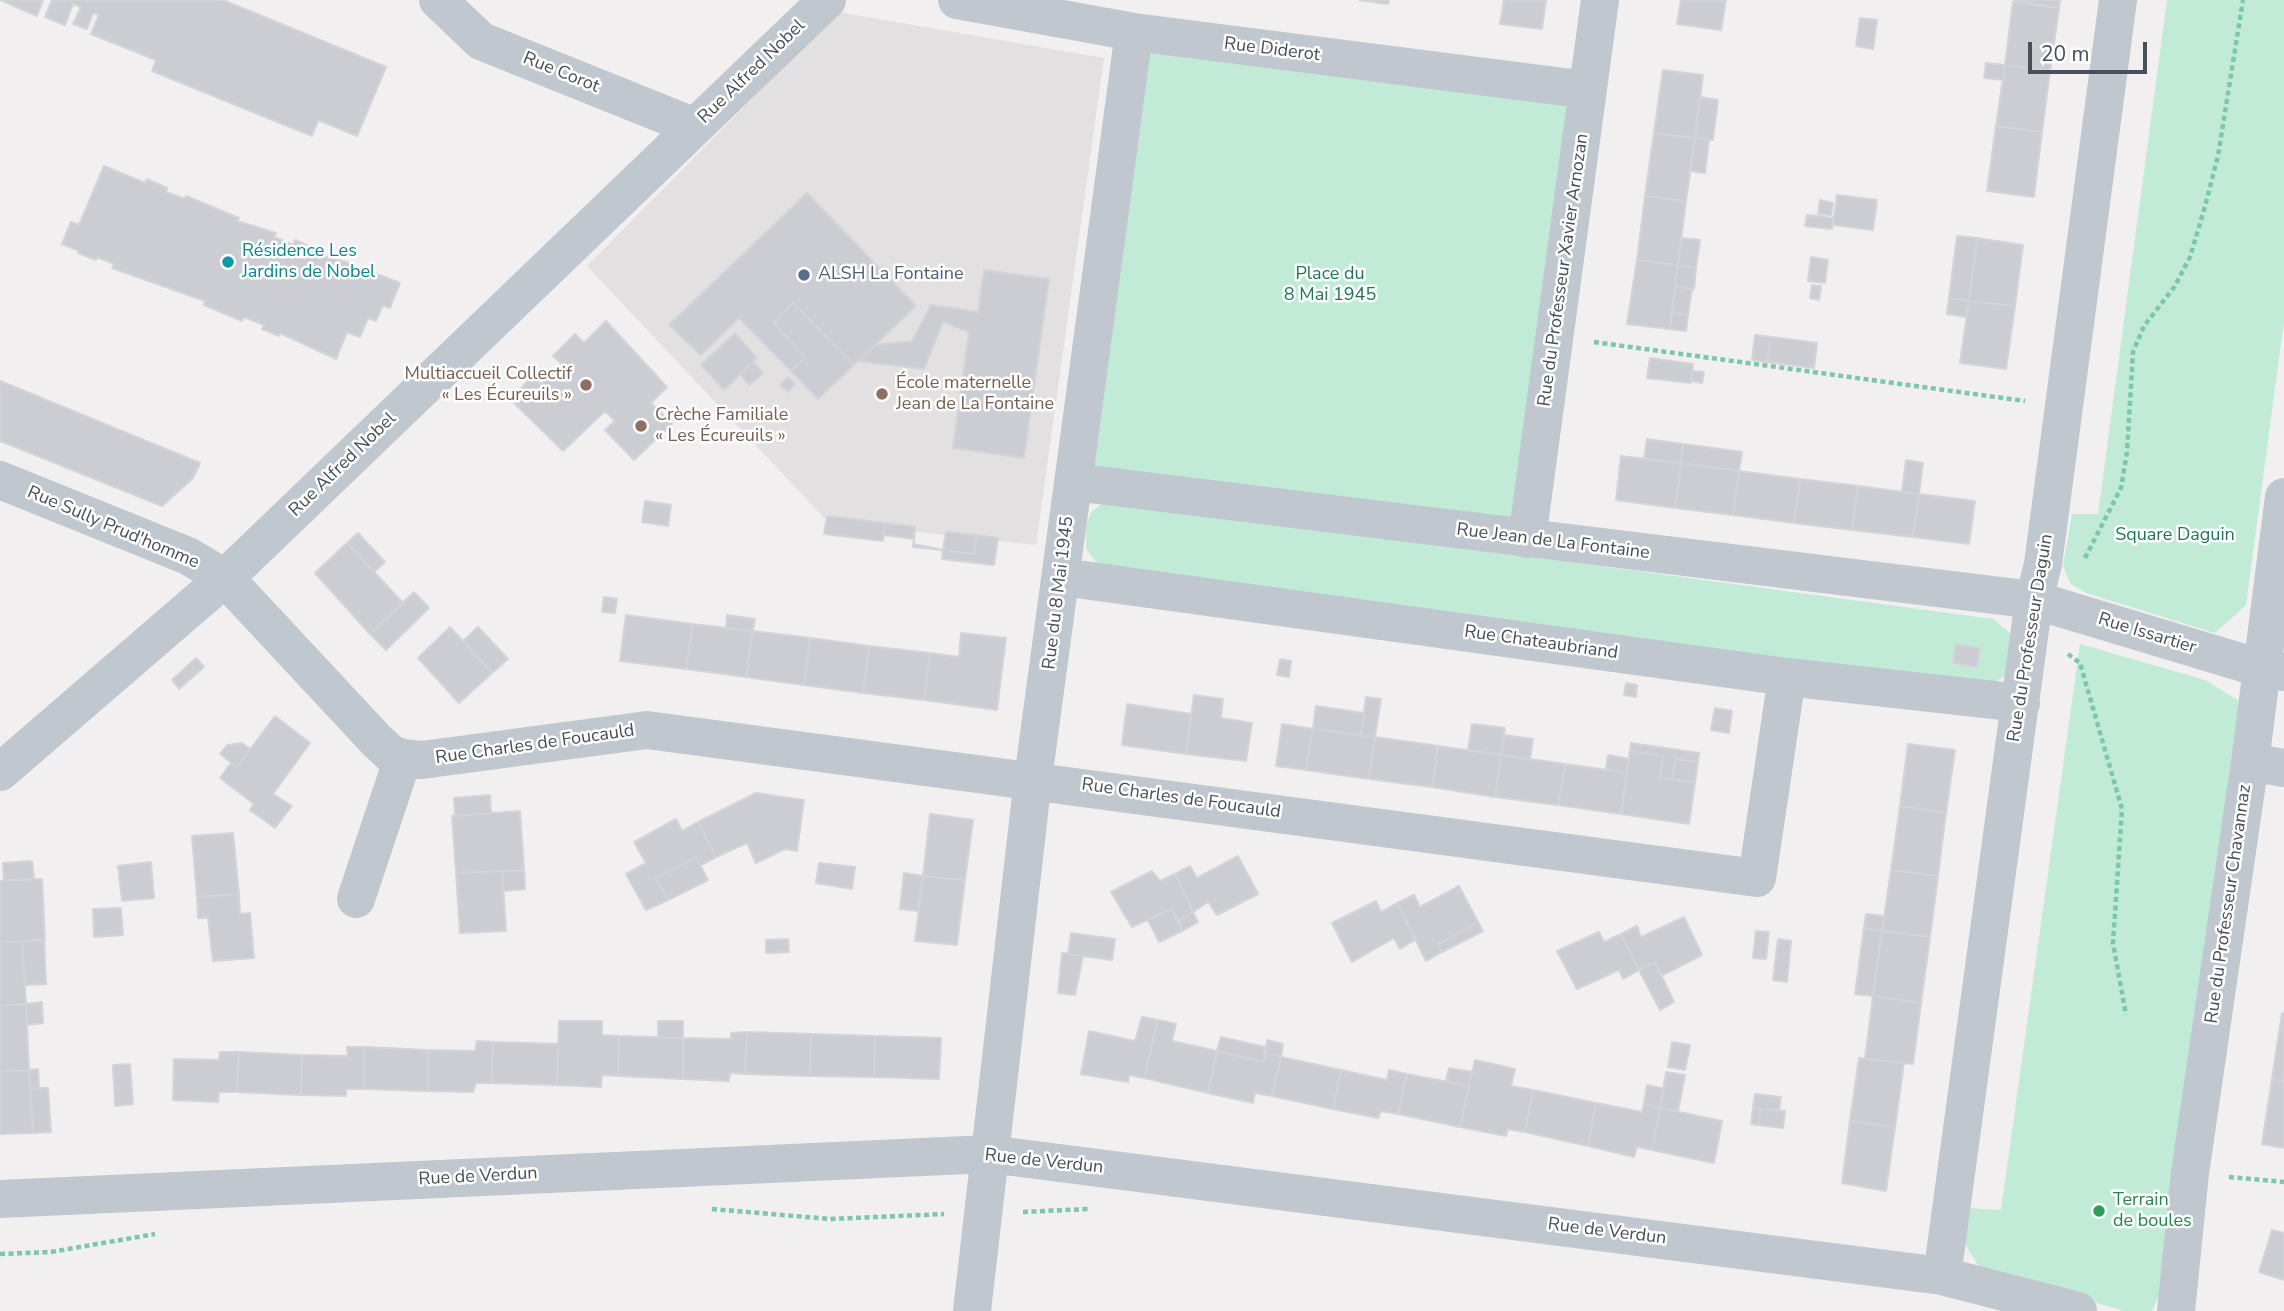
<!DOCTYPE html>
<html>
<head>
<meta charset="utf-8">
<style>
	body { margin:0 }
	#map { position:relative; width:2284px; height:1311px; overflow:hidden; background:#f1efef; font-family:"Nunito Sans",sans-serif }
	canvas { display:block }
	.scale { position:absolute; left:2028px; top:42px; width:119px; height:32px; box-sizing:border-box; border:4px solid #484f5a; border-top:0; padding-left:9px; font-size:21px; line-height:24px; white-space:nowrap; color:#484f5a; -webkit-text-stroke:5px #fff; paint-order:stroke }
</style>
</head>
<body>
<div id="map">
<canvas width="2284" height="1311"></canvas>
<div class="scale">20 m</div>
</div>
<script>
const ctx = document.querySelector('canvas').getContext('2d');
ctx.lineJoin = 'round';
function fill(path, color) { ctx.fillStyle = color; ctx.fill(path, 'evenodd'); }
const toPath = rows => new Path2D(rows.map(r => 'M' + r).join(''));
function stroke(path, color, width, dash) { ctx.strokeStyle = color; ctx.lineWidth = width; ctx.lineCap = dash ? 'butt' : 'round'; ctx.setLineDash(dash || []); ctx.stroke(path); }
function drawText(font, color, halo, rows, align = 'center') {
  ctx.font = font + ' "Nunito Sans",sans-serif'; ctx.lineWidth = 5; ctx.setLineDash([]); ctx.textBaseline = 'middle'; ctx.strokeStyle = halo; ctx.fillStyle = color; for (const [text, x, y, turn = 0] of rows) {
    ctx.save(); ctx.translate(x, y); ctx.rotate((+turn || 0) * Math.PI / 180); ctx.textAlign = isNaN(turn) ? turn : align; if (halo) ctx.strokeText(text, 0, 0); ctx.fillText(text, 0, 0); ctx.restore();
  }
}
fill(toPath([
	[838,12,1104,58,1036,545,828,522,587,266]
]), '#e2e0e0');
fill(toPath([
	[2167,0,2284,0,2284,321,2246,605,2215,633,2086,593,2070,583,2063,566,2072,514,2098,514],
	[1134,32,1588,90,1527,539,1073,482],
	[1118,501,1993,619,2011,634,2011,672,1986,688,1100,567,1086,549,1086,525,1091,512,1102,504],
	[2080,644,2205,680,2239,701,2163,1286,2152,1311,2124,1311,1980,1268,1963,1241,1968,1208,2001,1210]
]), '#c1ebd7');
const building = toPath([
	[0,0,43,0,37,16,0,0],
	[52,0,223,0,386,67,357,136,318,120,312,136,152,71,156,60,91,34,99,15,93,13,87,29,73,24,81,7,73,4,65,25,45,17,52,0],
	[1359,0,1389,0,1388,4,1359,0],
	[1504,0,1546,0,1542,29,1500,24,1504,0],
	[1681,0,1726,0,1721,30,1677,24,1681,0],
	[2014,0,2060,0,2059,8,2014,0],
	[2013,2,2059,8,2050,71,2005,65,2013,2],
	[1860,18,1877,20,1873,49,1856,46,1860,18],
	[1986,63,2005,65,2003,80,1984,78,1986,63],
	[2005,65,2050,71,2042,132,1996,126,2005,65],
	[1663,70,1703,75,1695,138,1654,133,1663,70],
	[1700,97,1718,100,1713,140,1695,138,1700,97],
	[1996,126,2042,132,2034,197,1987,191,1996,126],
	[1654,133,1695,138,1686,201,1645,196,1654,133],
	[1695,138,1709,140,1705,173,1690,171,1695,138],
	[104,166,145,183,147,179,167,188,166,192,185,199,186,196,239,218,237,221,276,233,274,237,293,245,295,240,315,249,314,253,353,264,351,268,362,272,364,269,400,283,390,308,383,305,376,321,368,318,360,337,347,332,336,359,280,333,279,336,262,329,264,325,244,317,242,321,204,305,205,301,112,268,114,264,97,257,96,260,78,253,79,251,62,244,71,222,79,225,104,166],
	[807,193,916,306,854,365,793,303,774,323,805,357,791,371,739,318,701,355,669,325,807,193],
	[1837,195,1877,200,1873,230,1833,225,1837,195],
	[1645,196,1686,201,1678,265,1637,260,1645,196],
	[1820,200,1833,203,1831,215,1818,214,1820,200],
	[1807,215,1833,218,1832,229,1805,226,1807,215],
	[1957,236,1977,238,1969,301,1949,298,1957,236],
	[1681,238,1700,240,1696,268,1678,265,1681,238],
	[1977,238,2023,245,2015,306,1969,301,1977,238],
	[1811,257,1828,260,1825,283,1808,281,1811,257],
	[1637,260,1678,265,1670,329,1627,324,1637,260],
	[1678,265,1696,268,1694,289,1675,286,1678,265],
	[984,270,1049,279,1024,458,953,448,969,332,943,322,924,369,858,361,874,345,912,341,931,305,978,312,984,270],
	[1812,285,1821,286,1819,300,1810,298,1812,285],
	[1675,286,1692,289,1688,315,1672,313,1675,286],
	[1949,298,1969,301,1966,317,1947,314,1949,298],
	[1969,301,2015,306,2006,369,1960,363,1969,301],
	[793,303,854,365,818,399,791,371,805,357,774,323,793,303],
	[1672,313,1688,315,1686,331,1670,329,1672,313],
	[606,321,667,387,651,403,672,424,634,460,605,430,615,421,605,411,563,451,510,399,533,376,541,384,562,364,553,356,575,334,584,343,606,321],
	[735,333,757,358,724,390,701,365,735,333],
	[1755,335,1771,337,1767,362,1752,360,1755,335],
	[1771,337,1817,343,1814,368,1767,362,1771,337],
	[1650,358,1693,364,1691,383,1647,378,1650,358],
	[753,362,763,373,749,385,740,374,753,362],
	[1692,371,1704,372,1702,383,1691,381,1692,371],
	[788,377,795,384,788,392,780,385,788,377],
	[0,381,200,463,193,478,162,506,0,441,0,381],
	[1647,439,1683,444,1681,463,1644,459,1647,439],
	[1683,444,1742,452,1739,471,1681,463,1683,444],
	[1621,456,1681,463,1675,508,1616,500,1621,456],
	[1906,460,1923,463,1919,494,1902,492,1906,460],
	[1681,463,1739,471,1733,515,1675,508,1681,463],
	[1739,471,1800,479,1794,523,1733,515,1739,471],
	[1800,479,1858,486,1852,530,1794,523,1800,479],
	[1858,486,1919,494,1913,537,1852,530,1858,486],
	[1919,494,1975,501,1969,544,1913,537,1919,494],
	[645,501,671,505,668,526,642,522,645,501],
	[827,516,885,523,883,541,824,534,827,516],
	[885,523,915,527,914,539,883,535,885,523],
	[915,527,914,544,943,550,913,547,915,527],
	[946,532,977,535,974,554,943,550,946,532],
	[358,533,385,562,374,572,347,543,358,533],
	[977,535,998,538,994,565,942,559,943,550,974,554,977,535],
	[347,543,403,603,370,634,315,573,347,543],
	[414,592,429,608,386,650,370,634,414,592],
	[604,597,617,599,615,613,602,612,604,597],
	[626,615,693,624,686,669,620,661,626,615],
	[727,615,755,619,753,631,726,628,727,615],
	[693,624,753,631,746,677,686,669,693,624],
	[450,627,492,673,459,703,418,658,450,627],
	[478,627,508,659,492,673,463,641,478,627],
	[753,631,810,638,804,685,746,677,753,631],
	[961,633,1006,638,997,710,924,700,930,653,959,657,961,633],
	[810,638,869,646,863,693,804,685,810,638],
	[1956,644,1980,648,1977,667,1953,663,1956,644],
	[869,646,930,653,924,700,863,693,869,646],
	[196,658,204,667,179,689,172,680,196,658],
	[1280,659,1291,661,1289,677,1277,675,1280,659],
	[1626,683,1637,685,1636,697,1624,695,1626,683],
	[1194,695,1223,699,1221,718,1252,723,1246,761,1186,754,1194,695],
	[1366,697,1381,699,1375,737,1361,735,1366,697],
	[1127,704,1191,714,1186,754,1122,745,1127,704],
	[1316,706,1364,713,1361,735,1313,729,1316,706],
	[1715,708,1732,711,1729,733,1711,730,1715,708],
	[275,716,310,743,273,794,292,806,275,828,250,810,254,804,220,778,231,763,237,767,275,716],
	[1282,724,1313,729,1306,770,1276,766,1282,724],
	[1472,724,1505,728,1501,755,1468,750,1472,724],
	[1313,729,1375,737,1369,779,1306,770,1313,729],
	[1504,735,1533,739,1530,759,1501,755,1504,735],
	[1375,737,1438,746,1432,787,1369,779,1375,737],
	[242,743,250,749,237,767,220,754,227,745,242,743],
	[1631,743,1699,753,1698,762,1675,759,1673,779,1660,778,1663,756,1630,751,1631,743],
	[1908,744,1955,750,1946,813,1900,806,1908,744],
	[1438,746,1501,755,1495,797,1432,787,1438,746],
	[1630,751,1663,756,1660,778,1695,782,1689,824,1621,814,1630,751],
	[1501,755,1565,764,1558,805,1495,797,1501,755],
	[1608,755,1629,759,1627,773,1606,769,1608,755],
	[1675,759,1698,762,1695,782,1673,779,1675,759],
	[1565,764,1627,773,1621,814,1558,805,1565,764],
	[756,793,804,800,797,851,785,849,756,863,747,843,716,857,698,822,756,793],
	[490,795,491,813,455,816,454,798,490,795],
	[1900,806,1946,813,1938,876,1891,870,1900,806],
	[520,811,524,870,456,873,452,816,520,811],
	[930,814,973,820,965,880,923,876,930,814],
	[676,819,682,831,698,822,716,857,701,865,696,857,655,878,668,900,646,910,626,874,646,863,634,842,676,819],
	[233,833,239,894,197,897,192,836,233,833],
	[1238,856,1258,894,1217,915,1208,902,1193,912,1175,874,1190,866,1197,878,1238,856],
	[696,857,708,880,668,900,655,878,696,857],
	[32,861,34,879,4,880,3,863,32,861],
	[151,862,154,898,122,901,118,866,151,862],
	[819,863,855,867,852,889,816,883,819,863],
	[524,870,525,889,503,891,502,871,524,870],
	[1891,870,1938,876,1930,937,1882,931,1891,870],
	[502,871,506,931,460,933,456,873,502,871],
	[1152,871,1160,881,1175,874,1193,912,1179,920,1171,909,1132,927,1111,892,1152,871],
	[904,873,923,876,918,911,900,909,904,873],
	[923,876,965,880,957,945,915,941,923,876],
	[42,879,45,940,0,942,0,881,42,879],
	[1459,886,1478,922,1438,944,1442,952,1426,961,1397,903,1414,895,1420,907,1459,886],
	[239,894,240,914,250,913,254,958,213,961,208,918,198,918,197,897,239,894],
	[1376,901,1381,912,1397,903,1415,940,1400,949,1394,938,1352,962,1332,923,1376,901],
	[121,908,123,935,94,937,93,909,121,908],
	[1171,909,1182,931,1159,942,1148,920,1171,909],
	[1193,912,1198,922,1182,931,1179,920,1193,912],
	[1866,914,1884,916,1882,931,1864,928,1866,914],
	[1684,917,1702,955,1661,976,1655,962,1639,970,1621,934,1637,926,1641,937,1684,917],
	[1478,922,1483,931,1442,952,1438,944,1478,922],
	[1864,928,1882,931,1873,996,1855,994,1864,928],
	[1756,931,1769,932,1766,959,1753,958,1756,931],
	[1882,931,1930,937,1921,1003,1873,996,1882,931],
	[1599,932,1604,942,1621,934,1639,970,1623,979,1619,970,1577,989,1557,951,1599,932],
	[1071,933,1115,939,1112,960,1068,954,1071,933],
	[44,939,46,984,25,985,22,941,44,939],
	[788,939,789,952,766,953,766,940,788,939],
	[1778,939,1791,941,1787,982,1773,980,1778,939],
	[22,941,26,1004,0,1006,0,942,22,941],
	[1062,953,1083,956,1075,995,1058,993,1062,953],
	[1655,962,1674,1002,1660,1010,1639,970,1655,962],
	[1873,996,1921,1003,1913,1064,1865,1059,1873,996],
	[42,1002,43,1023,27,1025,26,1004,42,1002],
	[26,1004,29,1070,0,1071,0,1006,26,1004],
	[2282,1013,2284,1014,2284,1081,2272,1079,2282,1013],
	[1142,1017,1158,1020,1144,1078,1129,1075,1128,1082,1081,1074,1089,1031,1135,1041,1142,1017],
	[1158,1020,1176,1024,1172,1041,1217,1051,1208,1093,1144,1078,1158,1020],
	[559,1021,602,1021,602,1035,619,1036,618,1076,602,1075,601,1087,557,1085,559,1021],
	[658,1021,683,1021,683,1038,658,1037,658,1021],
	[747,1032,811,1034,810,1076,745,1074,747,1032],
	[747,1032,745,1074,730,1073,729,1081,683,1079,683,1038,731,1039,731,1033,747,1032],
	[811,1034,875,1036,874,1077,810,1076,811,1034],
	[619,1036,683,1038,683,1079,618,1076,619,1036],
	[875,1036,941,1038,939,1079,874,1077,875,1036],
	[1221,1037,1265,1047,1264,1062,1217,1051,1221,1037],
	[1267,1040,1283,1044,1281,1057,1265,1053,1267,1040],
	[477,1041,493,1042,492,1083,476,1083,473,1092,428,1091,428,1050,475,1051,477,1041],
	[493,1042,558,1044,557,1085,492,1083,493,1042],
	[1672,1042,1690,1045,1685,1070,1668,1067,1672,1042],
	[347,1047,364,1047,364,1089,346,1089,346,1096,301,1095,302,1055,348,1056,347,1047],
	[364,1047,428,1050,428,1091,364,1089,364,1047],
	[1217,1051,1264,1062,1265,1053,1281,1057,1272,1096,1255,1093,1253,1103,1208,1093,1217,1051],
	[220,1052,239,1052,237,1092,219,1092,218,1102,173,1100,174,1059,219,1060,220,1052],
	[239,1052,302,1055,301,1095,237,1092,239,1052],
	[1281,1057,1341,1070,1333,1109,1272,1096,1281,1057],
	[1859,1058,1904,1063,1895,1127,1850,1121,1859,1058],
	[1475,1060,1515,1069,1511,1086,1533,1090,1525,1132,1508,1129,1506,1136,1460,1127,1475,1060],
	[130,1064,133,1104,115,1106,113,1065,130,1064],
	[1449,1068,1472,1072,1469,1086,1446,1082,1449,1068],
	[38,1069,39,1088,30,1088,29,1070,38,1069],
	[29,1070,33,1133,0,1134,0,1071,29,1070],
	[1341,1070,1387,1080,1389,1070,1407,1074,1398,1114,1381,1111,1378,1118,1333,1109,1341,1070],
	[1666,1072,1685,1075,1678,1111,1660,1108,1666,1072],
	[1407,1074,1469,1086,1460,1127,1398,1114,1407,1074],
	[2272,1079,2284,1081,2284,1148,2262,1144,2272,1079],
	[1647,1085,1664,1089,1660,1108,1644,1104,1647,1085],
	[30,1088,48,1088,51,1132,33,1133,30,1088],
	[1533,1090,1596,1103,1588,1146,1525,1132,1533,1090],
	[1755,1094,1781,1097,1779,1111,1753,1108,1755,1094],
	[1596,1103,1642,1112,1644,1104,1660,1108,1652,1150,1637,1147,1634,1157,1588,1146,1596,1103],
	[1660,1108,1722,1121,1714,1163,1652,1150,1660,1108],
	[1753,1108,1761,1109,1758,1125,1751,1124,1753,1108],
	[1761,1109,1785,1111,1783,1128,1758,1125,1761,1109],
	[1850,1121,1895,1127,1886,1191,1842,1183,1850,1121],
	[2272,1230,2284,1233,2284,1280,2259,1272,2272,1230]
]);
fill(building, '#cccdd3');
stroke(building, '#d3d4da', 2);
stroke(toPath([
	[1594,342,2025,401],
	[2085,558,2121,488,2127,452,2133,352,2144,326,2175,286,2190,257,2204,210,2218,156,2243,0],
	[2068,654,2080,663,2122,809,2113,943,2126,1015],
	[2229,1177,2284,1182],
	[712,1209,830,1219,944,1214],
	[1023,1212,1088,1209],
	[0,1254,51,1252,155,1234]
]), '#7cc6ac', 4.5, [5, 3.5]);
stroke(toPath([
	[438,0,481,41,695,127],
	[957,0,1134,32,1588,90],
	[0,480,188,556,225,578,376,740,391,754,403,758,422,760,647,730,1757,878,1787,677],
	[1073,482,2034,600,2260,668,2284,672],
	[1527,539,1600,0],
	[1062,577,1787,677,2021,703],
	[2250,762,2284,768],
	[0,772,225,578,827,0],
	[356,899,403,758],
	[0,1199,989,1154,1942,1276,2078,1311],
	[1942,1276,2034,600,2043,564,2118,0],
	[972,1311,1033,779,1134,32],
	[2176,1311,2190,1173,2250,762,2284,497]
]), '#c0c7cf', 38);
for (const [x, y, r, color] of [
	[228,262,7,"#0f9aa8"],
	[804,275,7,"#5c6f8a"],
	[586,385,7,"#8d6e63"],
	[882,394,7,"#8d6e63"],
	[641,426,7,"#8d6e63"],
	[2099,1211,7,"#2e9e5b"]
]) { const dot = new Path2D(); dot.arc(x, y, r, 0, 2 * Math.PI); ctx.fillStyle = color; ctx.fill(dot); stroke(dot, '#fff', 2.5); }
drawText('18px', '#484f5a', '#fff', [
	["Rue Diderot",1272,50,7],
	["Rue Alfred Nobel",752,72,-44],
	["Rue Corot",561,73,22],
	["Rue du Professeur Xavier Arnozan",1564,270,-82],
	["Rue Alfred Nobel",343,465,-44],
	["Rue Sully Prud'homme",113,528,23],
	["Rue Jean de La Fontaine",1553,542,7],
	["Rue du 8 Mai 1945",1059,593,-83],
	["Rue Issartier",2147,634,17],
	["Rue du Professeur Daguin",2031,638,-81],
	["Rue Chateaubriand",1541,643,8],
	["Rue Charles de Foucauld",535,745,-8],
	["Rue Charles de Foucauld",1181,799,8],
	["Rue du Professeur Chavannaz",2229,904,-82],
	["Rue de Verdun",1044,1162,6],
	["Rue de Verdun",478,1177,-3],
	["Rue de Verdun",1607,1232,7]
]);
drawText('18px', '#0d838f', '#fff', [
	["Résidence Les",242,252],
	["Jardins de Nobel",242,273]
], 'left');
drawText('18px', '#4e5e75', '#fff', [
	["ALSH La Fontaine",818,275]
], 'left');
drawText('18px', '#1f7657', '#fff', [
	["Place du",1330,275],
	["8 Mai 1945",1330,296],
	["Square Daguin",2175,536]
]);
drawText('18px', '#785e54', '#fff', [
	["Multiaccueil Collectif",572,375,"right"],
	["« Les Écureuils »",572,396,"right"],
	["École maternelle",896,384],
	["Jean de La Fontaine",896,405],
	["Crèche Familiale",655,416],
	["« Les Écureuils »",655,437]
], 'left');
drawText('18px', '#27864d', '#fff', [
	["Terrain",2113,1201],
	["de boules",2113,1222]
], 'left');
</script>
</body>
</html>
